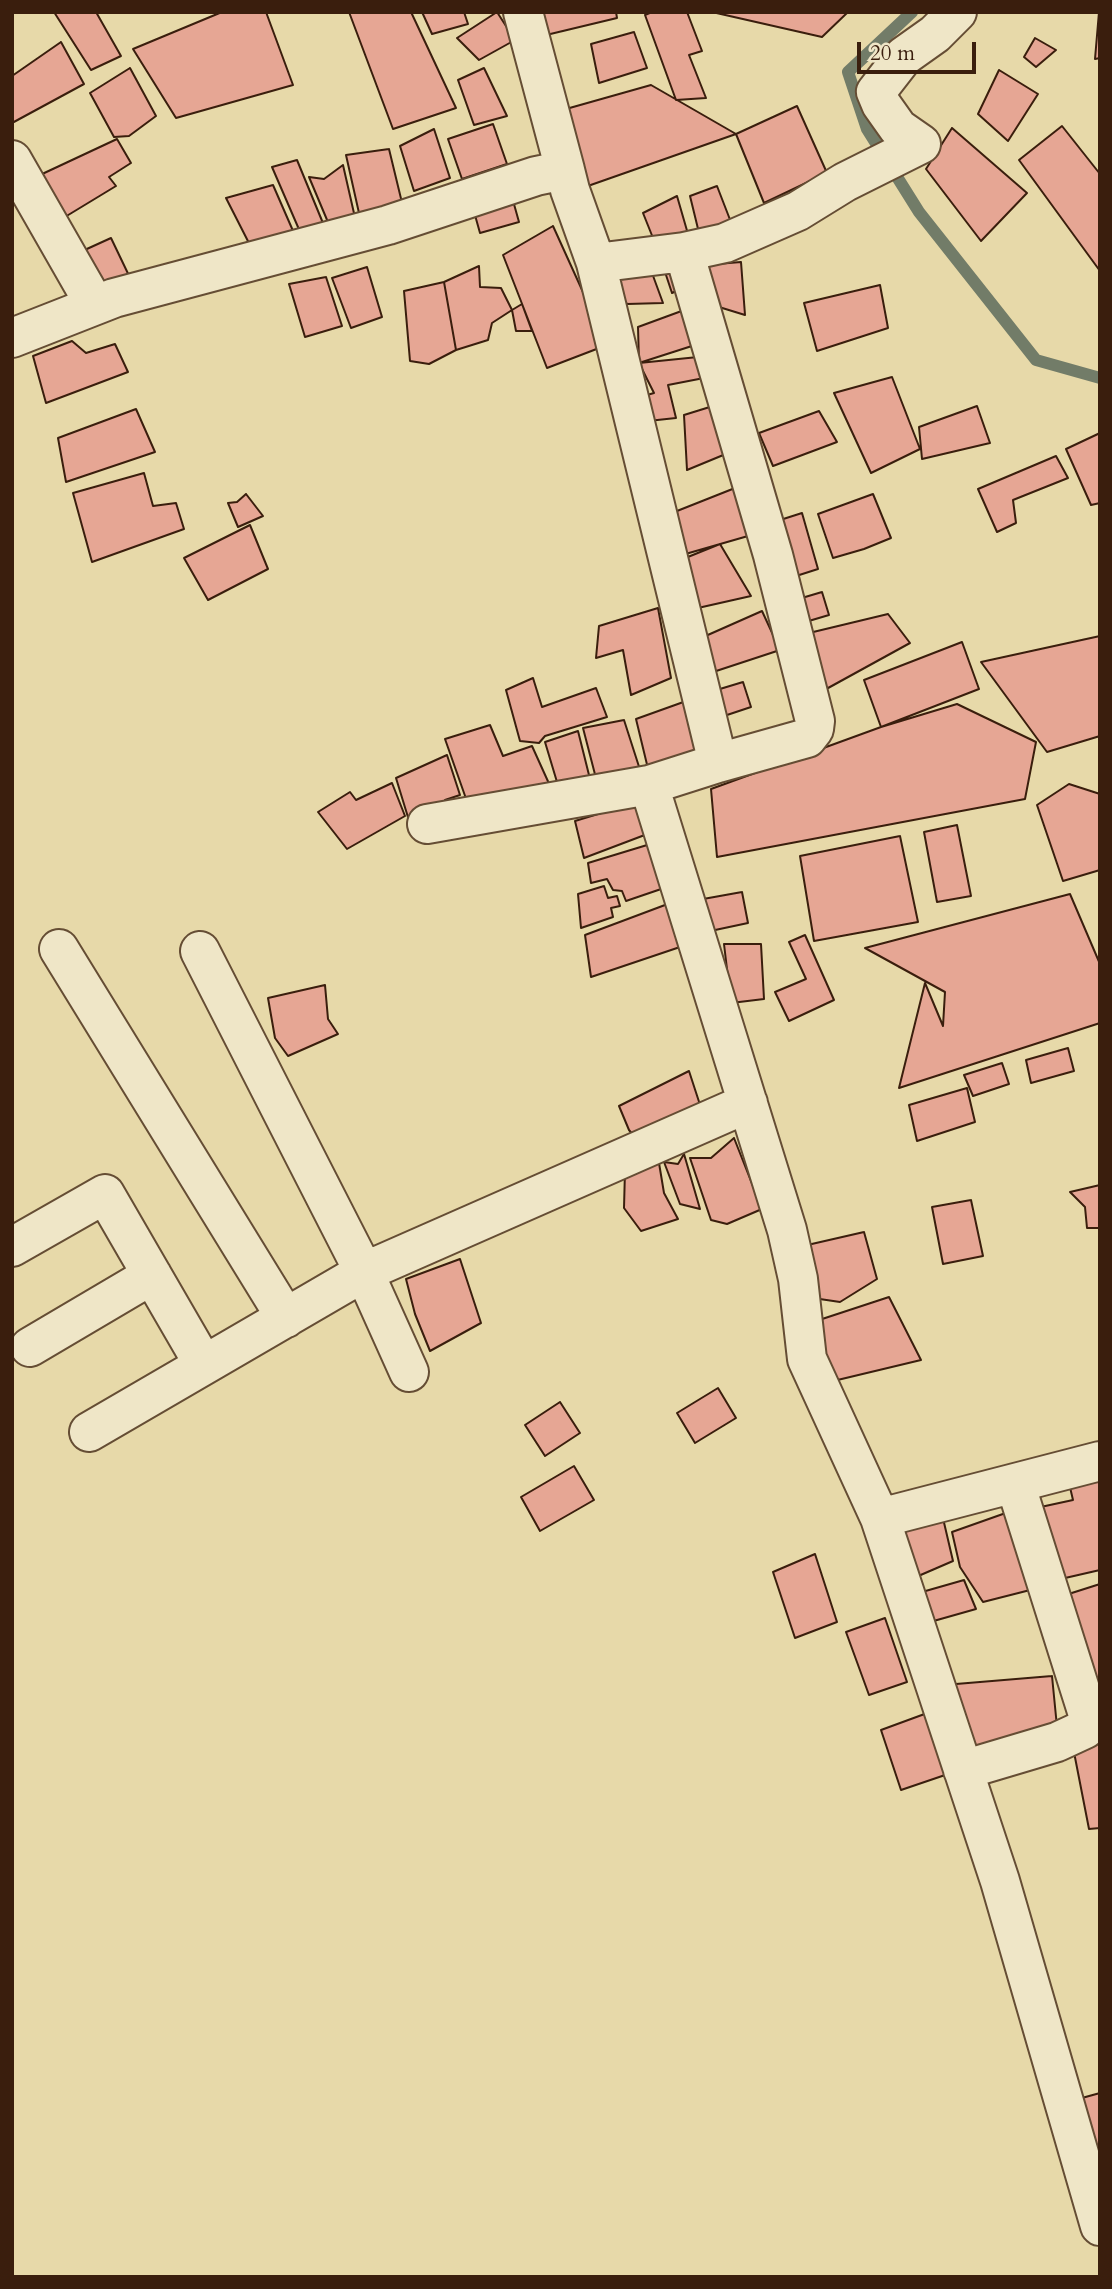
<!DOCTYPE html>
<html>
<head>
<meta charset="utf-8">
<style>
	body { margin:0 }
	#map { position:relative; width:1112px; height:2289px; overflow:hidden; background:#e7d9a9; font-family:Cardo,serif }
	canvas { display:block }
	.frame { position:absolute; inset:0; border:14px solid #3a1e0d; pointer-events:none }
	.scale { position:absolute; left:857px; top:42px; width:119px; height:32px; box-sizing:border-box; border:4px solid #3a1e0d; border-top:0; padding-left:9px; font-size:21px; line-height:24px; white-space:nowrap; color:#3a1e0d; -webkit-text-stroke:5px #efe6c7; paint-order:stroke }
</style>
</head>
<body>
<div id="map">
<canvas width="1112" height="2289"></canvas>
<div class="frame"></div>
<div class="scale">20 m</div>
</div>
<script>
const ctx = document.querySelector('canvas').getContext('2d');
ctx.lineJoin = 'round';
const toPath = rows => new Path2D(rows.map(r => 'M' + r).join(''));
function stroke(path, color, width, dash) { ctx.strokeStyle = color; ctx.lineWidth = width; ctx.lineCap = dash ? 'butt' : 'round'; ctx.setLineDash(dash || []); ctx.stroke(path); }
function fill(path, color) { ctx.fillStyle = color; ctx.fill(path, 'evenodd'); }
stroke(toPath([
	[912,12,848,72,867,129,919,212,1036,360,1100,378]
]), '#727c68', 12);
const building = toPath([
	[54,12,96,12,121,56,91,70,54,12],
	[222,12,266,12,293,85,176,118,133,49,222,12],
	[349,12,411,12,456,108,393,129,349,12],
	[422,12,464,12,468,24,432,34,422,12],
	[497,12,515,40,479,60,457,38,497,12],
	[537,12,616,12,617,18,542,36,537,12],
	[652,12,687,12,702,51,689,55,706,98,676,100,645,15,652,12],
	[712,12,848,12,822,37,712,12],
	[1099,12,1100,58,1095,59,1099,12],
	[634,32,647,68,599,83,591,44,634,32],
	[1035,38,1056,50,1036,67,1024,57,1035,38],
	[61,42,84,84,12,123,12,76,61,42],
	[130,68,156,116,129,136,114,137,90,93,130,68],
	[484,68,507,116,474,125,458,80,484,68],
	[999,70,1038,94,1008,141,978,114,999,70],
	[651,85,736,134,585,187,566,109,651,85],
	[797,106,827,173,764,203,736,134,797,106],
	[493,124,507,164,462,179,448,139,493,124],
	[1062,126,1100,174,1100,271,1019,160,1062,126],
	[952,128,1027,193,981,241,926,169,952,128],
	[434,129,450,178,414,191,400,146,434,129],
	[117,139,131,163,109,177,116,186,60,220,40,175,117,139],
	[389,149,404,211,361,222,346,155,389,149],
	[297,160,325,228,301,234,272,167,297,160],
	[343,165,356,222,330,227,309,177,324,179,343,165],
	[273,185,297,240,253,251,226,198,273,185],
	[717,186,734,230,700,237,690,196,717,186],
	[677,196,690,241,657,248,643,213,677,196],
	[512,197,519,222,480,233,473,208,512,197],
	[553,226,607,345,547,368,503,255,553,226],
	[111,238,133,284,97,295,78,253,111,238],
	[741,262,745,315,706,303,705,265,741,262],
	[479,266,480,287,501,288,512,310,492,323,488,340,456,350,444,282,479,266],
	[367,267,382,317,351,328,332,278,367,267],
	[664,269,691,284,672,293,664,269],
	[652,273,663,303,627,304,611,279,652,273],
	[326,277,342,326,305,337,289,284,326,277],
	[444,282,456,350,429,364,410,361,404,291,444,282],
	[880,285,888,328,817,351,804,303,880,285],
	[522,304,532,331,516,331,512,310,522,304],
	[687,309,695,345,639,363,638,327,687,309],
	[72,341,86,353,115,344,128,372,46,403,33,356,72,341],
	[698,357,704,378,668,385,676,418,648,421,640,397,654,393,639,363,698,357],
	[892,377,920,449,871,473,834,393,892,377],
	[713,406,733,451,687,470,684,415,713,406],
	[977,406,990,443,922,459,919,427,977,406],
	[136,409,155,452,66,482,58,438,136,409],
	[819,411,837,442,773,466,759,433,819,411],
	[1100,433,1100,503,1091,505,1066,449,1100,433],
	[1056,456,1068,478,1013,500,1016,523,997,532,978,489,1056,456],
	[144,473,153,506,176,503,184,529,92,562,73,493,144,473],
	[735,488,755,534,682,555,677,511,735,488],
	[246,494,263,516,238,527,228,503,237,502,246,494],
	[873,494,891,538,864,549,833,558,818,514,873,494],
	[802,513,818,569,793,577,777,521,802,513],
	[250,525,268,569,208,600,184,558,250,525],
	[720,544,751,596,689,610,673,563,720,544],
	[822,592,829,615,802,623,795,600,822,592],
	[658,608,671,678,631,695,623,650,596,658,599,626,658,608],
	[762,611,780,650,704,675,701,638,762,611],
	[888,614,910,643,819,693,809,633,888,614],
	[1100,636,1100,736,1047,752,981,662,1100,636],
	[962,642,979,689,881,727,864,680,962,642],
	[533,678,542,707,596,688,607,717,545,736,539,743,520,741,506,690,533,678],
	[743,682,751,707,718,718,710,692,743,682],
	[689,700,703,758,650,777,636,719,689,700],
	[957,704,1036,742,1025,799,717,857,711,789,881,727,957,704],
	[624,720,642,776,598,786,583,728,624,720],
	[490,725,503,756,532,746,551,788,470,810,445,739,490,725],
	[578,731,592,787,560,792,545,742,578,731],
	[447,755,460,795,445,800,448,812,411,827,396,778,447,755],
	[392,783,405,816,347,849,318,812,350,792,356,800,392,783],
	[1069,784,1100,794,1100,870,1063,881,1037,805,1069,784],
	[644,800,650,833,584,858,575,821,644,800],
	[957,825,971,896,937,902,924,832,957,825],
	[900,836,918,922,814,941,800,856,900,836],
	[657,842,667,887,626,901,622,891,613,890,607,879,591,883,588,863,657,842],
	[604,886,608,898,617,896,620,906,611,908,613,917,581,928,578,894,604,886],
	[742,892,748,923,701,933,692,901,742,892],
	[1070,894,1100,964,1100,1023,899,1088,925,983,943,1026,945,992,865,948,1070,894],
	[673,902,683,946,591,977,585,935,673,902],
	[805,935,834,1000,789,1021,775,992,806,979,789,942,805,935],
	[724,944,761,944,764,999,731,1003,724,944],
	[325,985,328,1019,338,1034,288,1056,275,1038,268,998,325,985],
	[1068,1048,1074,1071,1031,1083,1026,1060,1068,1048],
	[1002,1063,1009,1084,973,1096,964,1075,1002,1063],
	[689,1071,703,1114,638,1141,629,1130,619,1106,689,1071],
	[967,1088,975,1122,917,1141,909,1105,967,1088],
	[734,1138,762,1209,727,1224,711,1220,690,1158,711,1158,734,1138],
	[684,1154,700,1209,680,1204,664,1162,678,1164,684,1154],
	[658,1157,664,1193,678,1219,641,1231,624,1208,625,1170,658,1157],
	[1100,1185,1100,1228,1087,1228,1085,1207,1070,1192,1100,1185],
	[971,1200,983,1256,943,1264,932,1207,971,1200],
	[864,1232,877,1279,840,1302,813,1298,803,1246,864,1232],
	[460,1259,481,1323,430,1351,415,1314,406,1279,460,1259],
	[889,1297,921,1360,825,1383,813,1322,889,1297],
	[718,1388,736,1418,695,1443,677,1413,718,1388],
	[560,1402,580,1433,545,1456,525,1425,560,1402],
	[574,1466,594,1500,540,1531,521,1497,574,1466],
	[1100,1476,1100,1570,1052,1581,1036,1508,1073,1500,1069,1483,1100,1476],
	[1017,1509,1042,1587,983,1602,960,1567,952,1532,1017,1509],
	[942,1514,953,1561,916,1577,896,1531,942,1514],
	[815,1554,837,1622,795,1638,773,1572,815,1554],
	[964,1580,976,1609,923,1624,915,1594,964,1580],
	[1100,1584,1100,1718,1056,1598,1100,1584],
	[885,1618,907,1682,869,1695,846,1632,885,1618],
	[1052,1676,1058,1737,1048,1742,965,1747,953,1718,956,1684,1052,1676],
	[930,1712,951,1773,901,1790,881,1730,930,1712],
	[1100,1728,1100,1828,1089,1829,1072,1742,1100,1728],
	[1100,2093,1100,2160,1071,2101,1100,2093]
]);
fill(building, '#e6a694');
stroke(building, '#3a1e0d', 2);
const minor = toPath([
	[523,12,565,170],
	[12,160,95,305],
	[684,252,773,555,815,721,814,729,807,738,718,763],
	[596,263,684,252,725,243,798,211,845,182,921,144,898,128,881,104,876,92,904,56,935,34,957,12],
	[12,338,114,298,388,225,536,176,565,170,570,190,596,263,718,763,649,785,787,1230,798,1279,807,1359,880,1518,1000,1881,1100,2226],
	[427,824,649,785],
	[59,949,286,1318],
	[200,951,364,1272,409,1372],
	[12,1247,105,1194,204,1365],
	[30,1347,152,1275],
	[89,1432,364,1272,748,1103],
	[880,1518,1100,1461],
	[963,1770,1057,1742,1085,1729,1091,1724,1015,1483]
]);
stroke(minor, '#654d34', 42);
stroke(minor, '#efe6c7', 38);
</script>
</body>
</html>
